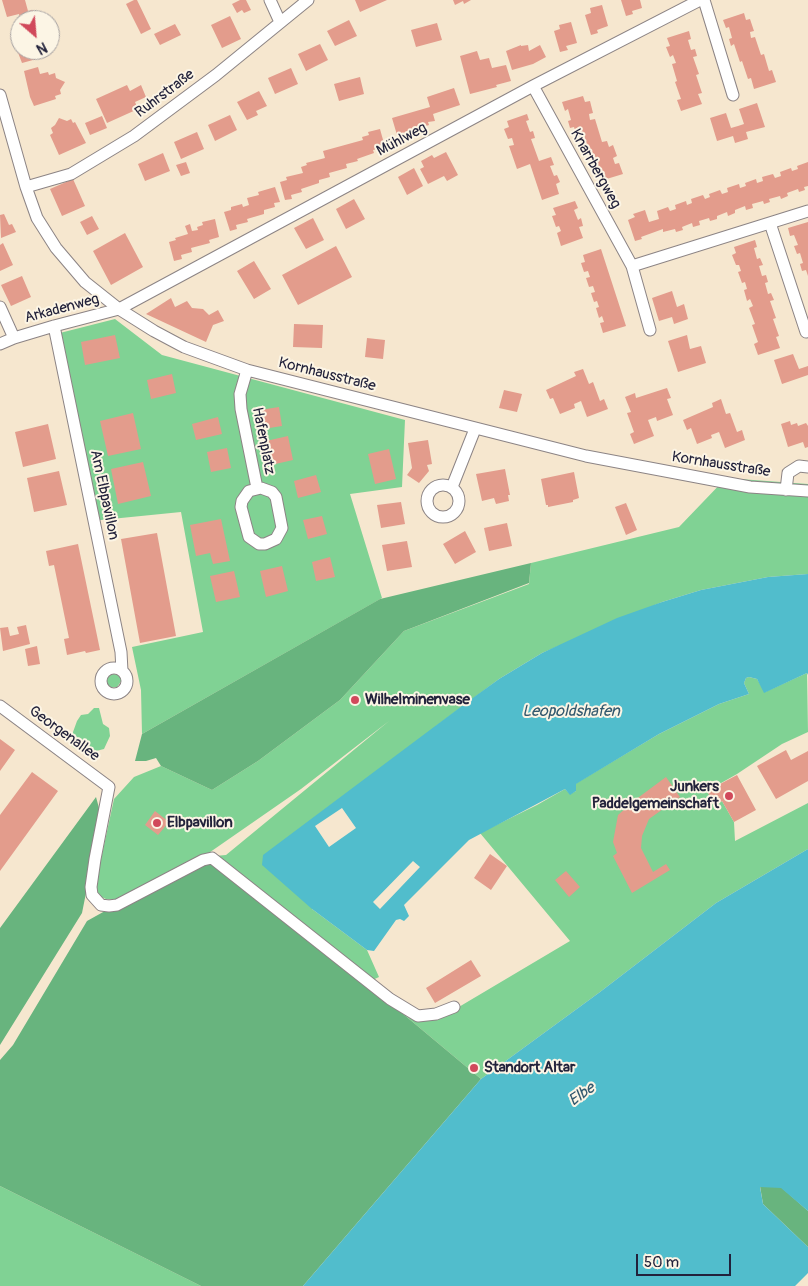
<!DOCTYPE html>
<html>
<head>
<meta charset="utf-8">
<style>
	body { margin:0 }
	#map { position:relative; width:808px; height:1286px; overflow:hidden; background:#f6e7cf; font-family:Pangolin,sans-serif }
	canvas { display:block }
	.north { position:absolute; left:10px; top:10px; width:50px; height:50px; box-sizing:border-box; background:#fcf5e5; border:1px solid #a5a1a1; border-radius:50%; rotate:153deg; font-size:14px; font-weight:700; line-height:20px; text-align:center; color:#22223b }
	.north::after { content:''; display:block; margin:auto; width:18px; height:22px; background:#d1495b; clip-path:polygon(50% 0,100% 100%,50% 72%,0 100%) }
	.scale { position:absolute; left:636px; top:1254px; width:95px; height:22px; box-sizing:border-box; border:2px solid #22223b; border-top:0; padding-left:6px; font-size:15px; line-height:18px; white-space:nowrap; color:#22223b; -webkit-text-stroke:4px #fcf5e5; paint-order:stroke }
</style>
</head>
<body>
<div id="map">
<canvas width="808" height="1286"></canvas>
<div class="north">N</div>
<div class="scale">50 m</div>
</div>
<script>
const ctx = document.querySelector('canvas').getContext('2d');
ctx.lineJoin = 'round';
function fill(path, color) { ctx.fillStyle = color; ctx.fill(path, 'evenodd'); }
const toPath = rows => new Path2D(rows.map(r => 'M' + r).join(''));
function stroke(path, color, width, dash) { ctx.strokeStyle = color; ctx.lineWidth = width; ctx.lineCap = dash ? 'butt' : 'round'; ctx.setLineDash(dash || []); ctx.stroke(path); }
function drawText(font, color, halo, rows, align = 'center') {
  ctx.font = font + ' Pangolin,sans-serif'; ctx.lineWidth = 4; ctx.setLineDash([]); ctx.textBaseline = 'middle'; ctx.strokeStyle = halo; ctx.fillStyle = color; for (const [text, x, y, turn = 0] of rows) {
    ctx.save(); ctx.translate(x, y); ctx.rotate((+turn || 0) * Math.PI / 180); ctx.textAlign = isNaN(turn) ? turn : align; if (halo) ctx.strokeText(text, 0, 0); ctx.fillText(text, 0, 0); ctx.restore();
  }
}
fill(toPath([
	[115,319,162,355,405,420,402,487,350,494,382,598,142,734,141,690,132,647,203,632,181,512,91,521,52,335],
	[726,478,808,484,808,574,768,577,701,590,662,602,542,653,499,679,435,727,312,909,367,950,379,977,366,983,121,901,106,899,99,896,95,887,114,799,134,777,161,766,212,790,258,761,340,700,404,631,529,584,531,563,679,527],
	[389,721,226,855,203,857,301,789],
	[807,673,808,732,782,744,737,774,707,791,715,805,722,801,734,822,735,841,808,803,808,849,716,903,600,992,481,1079,396,1008,447,1014,570,941,480,833,537,805,565,789,570,794,576,791,575,784,659,734,719,704,749,694,744,683,746,678,749,677,757,679,765,692],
	[113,674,121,675,122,680,117,687,109,688,105,685,105,681,108,676],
	[94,708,99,708,103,724,109,728,110,736,104,749,88,753,74,748,69,743,77,721,81,715,88,714],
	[0,1186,201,1286,0,1286]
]), '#80d294');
fill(toPath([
	[531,563,529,583,404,631,340,700,258,761,212,790,161,766,156,758,146,761,135,761,142,734,380,599],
	[96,797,99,808,87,888,82,913,0,1045,0,928],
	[202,857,366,983,481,1079,303,1286,201,1286,0,1186,0,1060,13,1045,87,921],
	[760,1186,781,1187,808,1211,808,1247,763,1204]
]), '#68b47e');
fill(toPath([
	[808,574,808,675,807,673,764,693,757,679,749,677,746,678,744,683,749,694,719,704,659,734,576,784,576,791,570,795,565,789,469,840,404,905,409,916,404,921,400,919,396,920,374,951,367,950,312,909,262,865,263,855,470,700,499,679,542,653,617,618,662,602,701,590,768,577],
	[808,849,808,1211,781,1188,760,1187,763,1204,808,1247,808,1273,795,1286,303,1286,481,1079,600,992,716,903]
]), '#51bdcc');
fill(toPath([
	[342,808,356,828,329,847,315,826],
	[413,861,420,867,380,909,373,902]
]), '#f6e7cf');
fill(toPath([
	[2,0,25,0,28,11,33,10,35,17,20,20,19,14,7,17],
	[134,0,137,0,151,29,141,34,126,4],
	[240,0,246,0,251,10,244,13,242,10,237,13,232,4],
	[355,0,387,0,360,12],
	[453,0,471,0,464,4,463,1,455,5],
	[621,0,640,0,642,8,632,11,633,14,626,16],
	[602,5,608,26,597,30,598,33,591,35,585,15,591,13,590,8],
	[744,13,746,20,750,19,754,31,750,32,751,38,755,37,761,55,764,54,769,71,772,70,776,82,754,89,751,78,748,79,742,61,740,62,734,44,731,46,729,39,732,38,729,27,726,28,723,20],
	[230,16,241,39,222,48,211,25],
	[349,20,357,36,335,46,327,31],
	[571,22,577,43,566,46,568,50,560,52,554,31,560,29,559,25],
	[437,23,442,40,416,47,411,30],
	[175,24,181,35,160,45,154,34],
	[689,31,691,39,688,40,691,50,695,49,697,56,693,57,699,74,696,75,702,93,698,94,702,104,681,111,677,100,681,99,675,82,677,81,672,64,676,63,673,55,670,57,666,47,670,46,667,38],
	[320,44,328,60,306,71,298,54],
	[521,45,521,46,528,45,529,51,540,45,546,57,533,64,512,70,506,51],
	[20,49,49,50,50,53,43,55,44,57,22,63,17,50],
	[477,51,480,60,489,58,492,68,506,65,511,81,496,85,497,87,470,94,460,56],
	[38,67,40,74,48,72,49,75,55,73,56,78,65,82,60,90,61,94,55,96,56,99,34,106,30,97,24,71],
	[291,68,298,84,275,94,268,78],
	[360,77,364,94,339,101,334,84],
	[127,85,130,91,141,85,146,97,135,102,138,109,107,123,96,99],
	[454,88,460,105,433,114,435,121,428,122,429,125,397,135,392,118,430,107,427,97],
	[259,91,267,106,256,111,258,115,247,120,237,102],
	[583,96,585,102,590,101,593,113,589,114,590,120,595,119,602,142,607,141,609,147,613,145,617,156,613,158,615,164,619,163,623,174,600,181,597,170,594,171,592,164,595,163,592,153,589,154,584,135,577,138,574,127,570,128,568,121,571,120,568,109,565,111,562,102],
	[757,103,765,127,746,132,748,139,735,143,733,136,717,141,710,118,726,113,731,128,738,126,744,124,739,109],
	[527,114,529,120,526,121,530,132,533,131,535,138,531,139,539,161,551,157,554,165,550,166,554,176,557,175,560,182,556,184,559,194,542,200,530,164,517,169,509,146,514,145,512,138,508,139,504,129,509,127,507,121],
	[230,115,237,130,215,141,208,125],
	[102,116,107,128,90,135,85,123],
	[59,118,67,121,71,119,73,123,75,122,86,143,59,155,50,135,53,133,51,128,55,125],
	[380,129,385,147,373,150,374,153,357,159,358,161,346,164,347,168,329,173,330,177,319,180,319,183,301,189,302,192,291,195,292,199,285,200,280,182,287,180,286,177,303,173,301,167,307,165,306,163,325,158,323,151,363,140,362,137,369,135,368,132],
	[197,132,204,149,181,159,174,142],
	[446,152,458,175,447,181,444,176,428,184,420,169,424,167,421,161,432,155,434,158],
	[163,153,170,171,145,181,138,164],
	[186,162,190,173,181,176,176,165],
	[808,162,808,186,804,187,805,190,799,192,798,189,787,193,788,196,781,199,780,196,769,199,770,202,764,204,763,201,752,204,753,208,746,210,745,206,735,210,735,213,728,216,727,212,717,216,717,219,710,221,709,218,699,221,700,225,693,227,692,223,682,227,683,230,676,232,675,229,663,232,663,229,641,237,642,239,635,241,628,220,635,217,633,214,645,210,649,222,659,219,657,211,668,207,670,211,676,209,675,205,686,201,687,205,692,203,691,199,703,195,705,199,710,197,709,194,720,190,722,194,728,192,727,188,739,184,740,188,746,186,745,183,756,179,757,183,763,181,762,177,773,174,775,178,781,176,780,172,791,168,792,171,798,169,797,166],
	[414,168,423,186,407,195,398,177],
	[73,179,85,206,62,216,50,189],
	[275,187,280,202,274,203,275,207,264,210,264,214,247,219,248,222,236,225,237,229,230,231,224,212,231,210,231,207,242,204,243,207,249,205,247,198,259,195,258,192],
	[354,199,365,219,346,229,336,209],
	[575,201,578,208,574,210,578,220,581,218,583,226,579,227,583,238,561,246,557,233,561,231,559,226,556,227,552,216,556,215,553,208],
	[4,214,9,225,12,224,16,232,1,238,0,215],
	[92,216,99,229,87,235,80,222],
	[313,218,324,240,306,249,294,228],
	[215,219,219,237,209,240,210,243,191,248,192,252,181,255,182,259,174,261,169,242,176,240,175,238,188,234,185,226,190,224,192,231,198,230,197,227,203,225,202,222],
	[808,222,808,276,806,270,802,271,800,264,803,263,800,253,797,254,794,246,798,245,794,235,790,236,788,228],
	[125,233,143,267,111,285,93,251],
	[755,240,757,247,754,248,757,259,760,258,763,265,759,266,762,276,766,275,768,282,765,283,768,294,771,293,774,300,770,301,776,318,773,319,779,336,776,337,780,348,758,355,754,344,758,342,752,325,755,324,749,308,753,306,750,299,747,301,744,290,747,289,745,282,742,283,738,272,741,271,739,265,736,265,732,255,736,253,734,247],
	[3,243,13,265,0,271,0,245],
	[336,246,352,277,298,305,282,275],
	[601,249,626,326,603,333,600,323,604,322,602,316,599,318,596,308,599,307,597,301,594,302,591,293,595,292,593,286,589,287,586,278,590,277,588,271,584,272,581,263,585,262,583,255],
	[254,261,271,289,254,299,237,271],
	[22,276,31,297,11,306,1,285],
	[672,291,677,307,684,304,688,319,674,324,672,317,659,321,652,298],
	[171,298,175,307,187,301,192,308,203,309,209,315,218,310,224,321,213,325,206,342,146,314],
	[294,324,323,325,322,348,293,347],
	[115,335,120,358,85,365,81,342],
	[687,335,690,349,701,346,706,363,678,372,668,341],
	[367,338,385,340,383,359,365,357],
	[793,354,799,369,808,366,808,375,782,384,774,360],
	[583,369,589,384,593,382,600,401,604,399,608,409,587,417,581,401,574,404,575,408,560,414,553,398,550,399,546,390,576,376,574,372],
	[172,374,176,393,151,399,147,380],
	[667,388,671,398,667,399,673,415,657,421,656,417,648,420,654,436,634,444,630,434,634,432,627,413,631,412,625,397,635,393,636,398],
	[504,390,522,394,517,412,499,408],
	[721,399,726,414,730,413,737,432,742,430,745,440,725,448,719,432,711,435,712,438,697,444,691,428,687,430,683,420,713,407,712,403],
	[279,407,282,426,263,429,260,410],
	[133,413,141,449,108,456,100,421],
	[218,417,222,434,196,440,192,424],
	[790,421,791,425,797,423,798,426,806,423,808,426,808,447,805,448,803,442,788,447,781,424],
	[48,424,56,459,23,467,15,432],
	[288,436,293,460,271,465,266,441],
	[428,440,432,464,427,465,429,471,419,483,407,475,412,468,408,443],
	[227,448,231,468,211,472,207,452],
	[389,449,396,479,375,484,368,454],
	[143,462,151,496,118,504,111,469],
	[505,469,510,495,508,495,509,501,496,504,494,498,482,501,476,474],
	[59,471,67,505,34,512,27,478],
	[574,472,579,498,573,500,573,502,548,507,548,505,546,505,541,479],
	[316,475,321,492,298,498,294,481],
	[401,502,405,524,381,528,377,505],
	[626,503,637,530,626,535,615,507],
	[322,516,327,534,308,539,303,520],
	[221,519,230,561,213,564,210,553,196,556,190,525],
	[507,523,512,546,489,551,484,528],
	[465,531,476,552,455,564,443,544],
	[157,533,176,636,140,643,121,539],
	[407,541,412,567,387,571,382,545],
	[78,544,100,650,86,653,85,651,67,655,64,639,69,638,54,565,49,566,46,551],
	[330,557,335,577,316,581,312,562],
	[282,566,288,591,266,597,260,571],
	[234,571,240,597,216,602,210,576],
	[26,625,30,644,3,651,0,628,8,627,10,636,19,634,17,627],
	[37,646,40,664,28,666,25,649],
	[0,739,15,750,0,771],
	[786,750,791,760,808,751,808,781,776,799,757,766],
	[32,772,58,791,0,871,0,815],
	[737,775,756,810,734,822,722,801,715,805,707,791],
	[666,777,680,797,649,819,642,836,641,848,653,872,666,864,670,870,632,893,613,856,617,853,613,842,618,815,635,800],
	[155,811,169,822,158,835,145,825],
	[490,854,507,866,491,890,474,878],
	[566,871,580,887,569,897,555,880],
	[471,960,481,976,435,1003,426,988]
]), '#e39c8c');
const street = toPath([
	[270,0,280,22],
	[704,0,733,95],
	[533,86,632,266,808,211],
	[0,95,26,187,37,218,56,248,85,282,119,309,154,331,184,347,247,370,586,456,750,487,808,491],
	[26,187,71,174,134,136,216,75,308,0],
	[770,223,806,332],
	[632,266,650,330],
	[0,307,14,338],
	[54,326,121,652,122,671],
	[0,344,14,338,54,326,119,309,533,86,700,0],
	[247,370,240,394,241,409,257,488],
	'427 501a16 16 0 1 1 32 0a16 16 0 1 1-32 0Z',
	[452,487,475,429],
	[261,488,272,492,276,497,282,528,276,539,265,544,259,544,249,537,241,507,242,501,249,491,261,488],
	[786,490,788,473,799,466,808,467],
	'101 681a13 13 0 1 1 26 0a13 13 0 1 1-26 0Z',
	[0,706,109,787,95,859,91,887,92,895,101,905,109,906,117,905,203,860,212,858,390,999,418,1016,436,1014,454,1007]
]);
stroke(street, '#8c8485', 13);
stroke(street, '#fff', 11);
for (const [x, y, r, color] of [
	[355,700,5,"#d1495b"],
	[729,796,5,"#d1495b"],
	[157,823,5,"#d1495b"],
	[474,1068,5,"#d1495b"]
]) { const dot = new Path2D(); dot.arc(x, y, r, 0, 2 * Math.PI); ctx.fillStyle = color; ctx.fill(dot); stroke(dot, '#fcf5e5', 2); }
drawText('15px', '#22223b', '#fcf5e5', [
	["Ruhrstraße",165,94,-37],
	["Mühlweg",402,140,-28],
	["Knarrbergweg",595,169,61],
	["Arkadenweg",62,309,-15],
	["Kornhausstraße",327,375,14],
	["Hafenplatz",263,441,79],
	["Kornhausstraße",721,465,9],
	["Am Elbpavillon",104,495,78],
	["Georgenallee",64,734,36]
]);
drawText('bold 15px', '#22223b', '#fcf5e5', [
	["Wilhelminenvase",365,700],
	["Junkers",719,787,"right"],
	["Paddelgemeinschaft",719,804,"right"],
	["Elbpavillon",167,823],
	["Standort Altar",484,1068]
], 'left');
drawText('italic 16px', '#32586e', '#fcf5e5', [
	["Leopoldshafen",571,712],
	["Elbe",582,1095,-35]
]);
</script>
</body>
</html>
